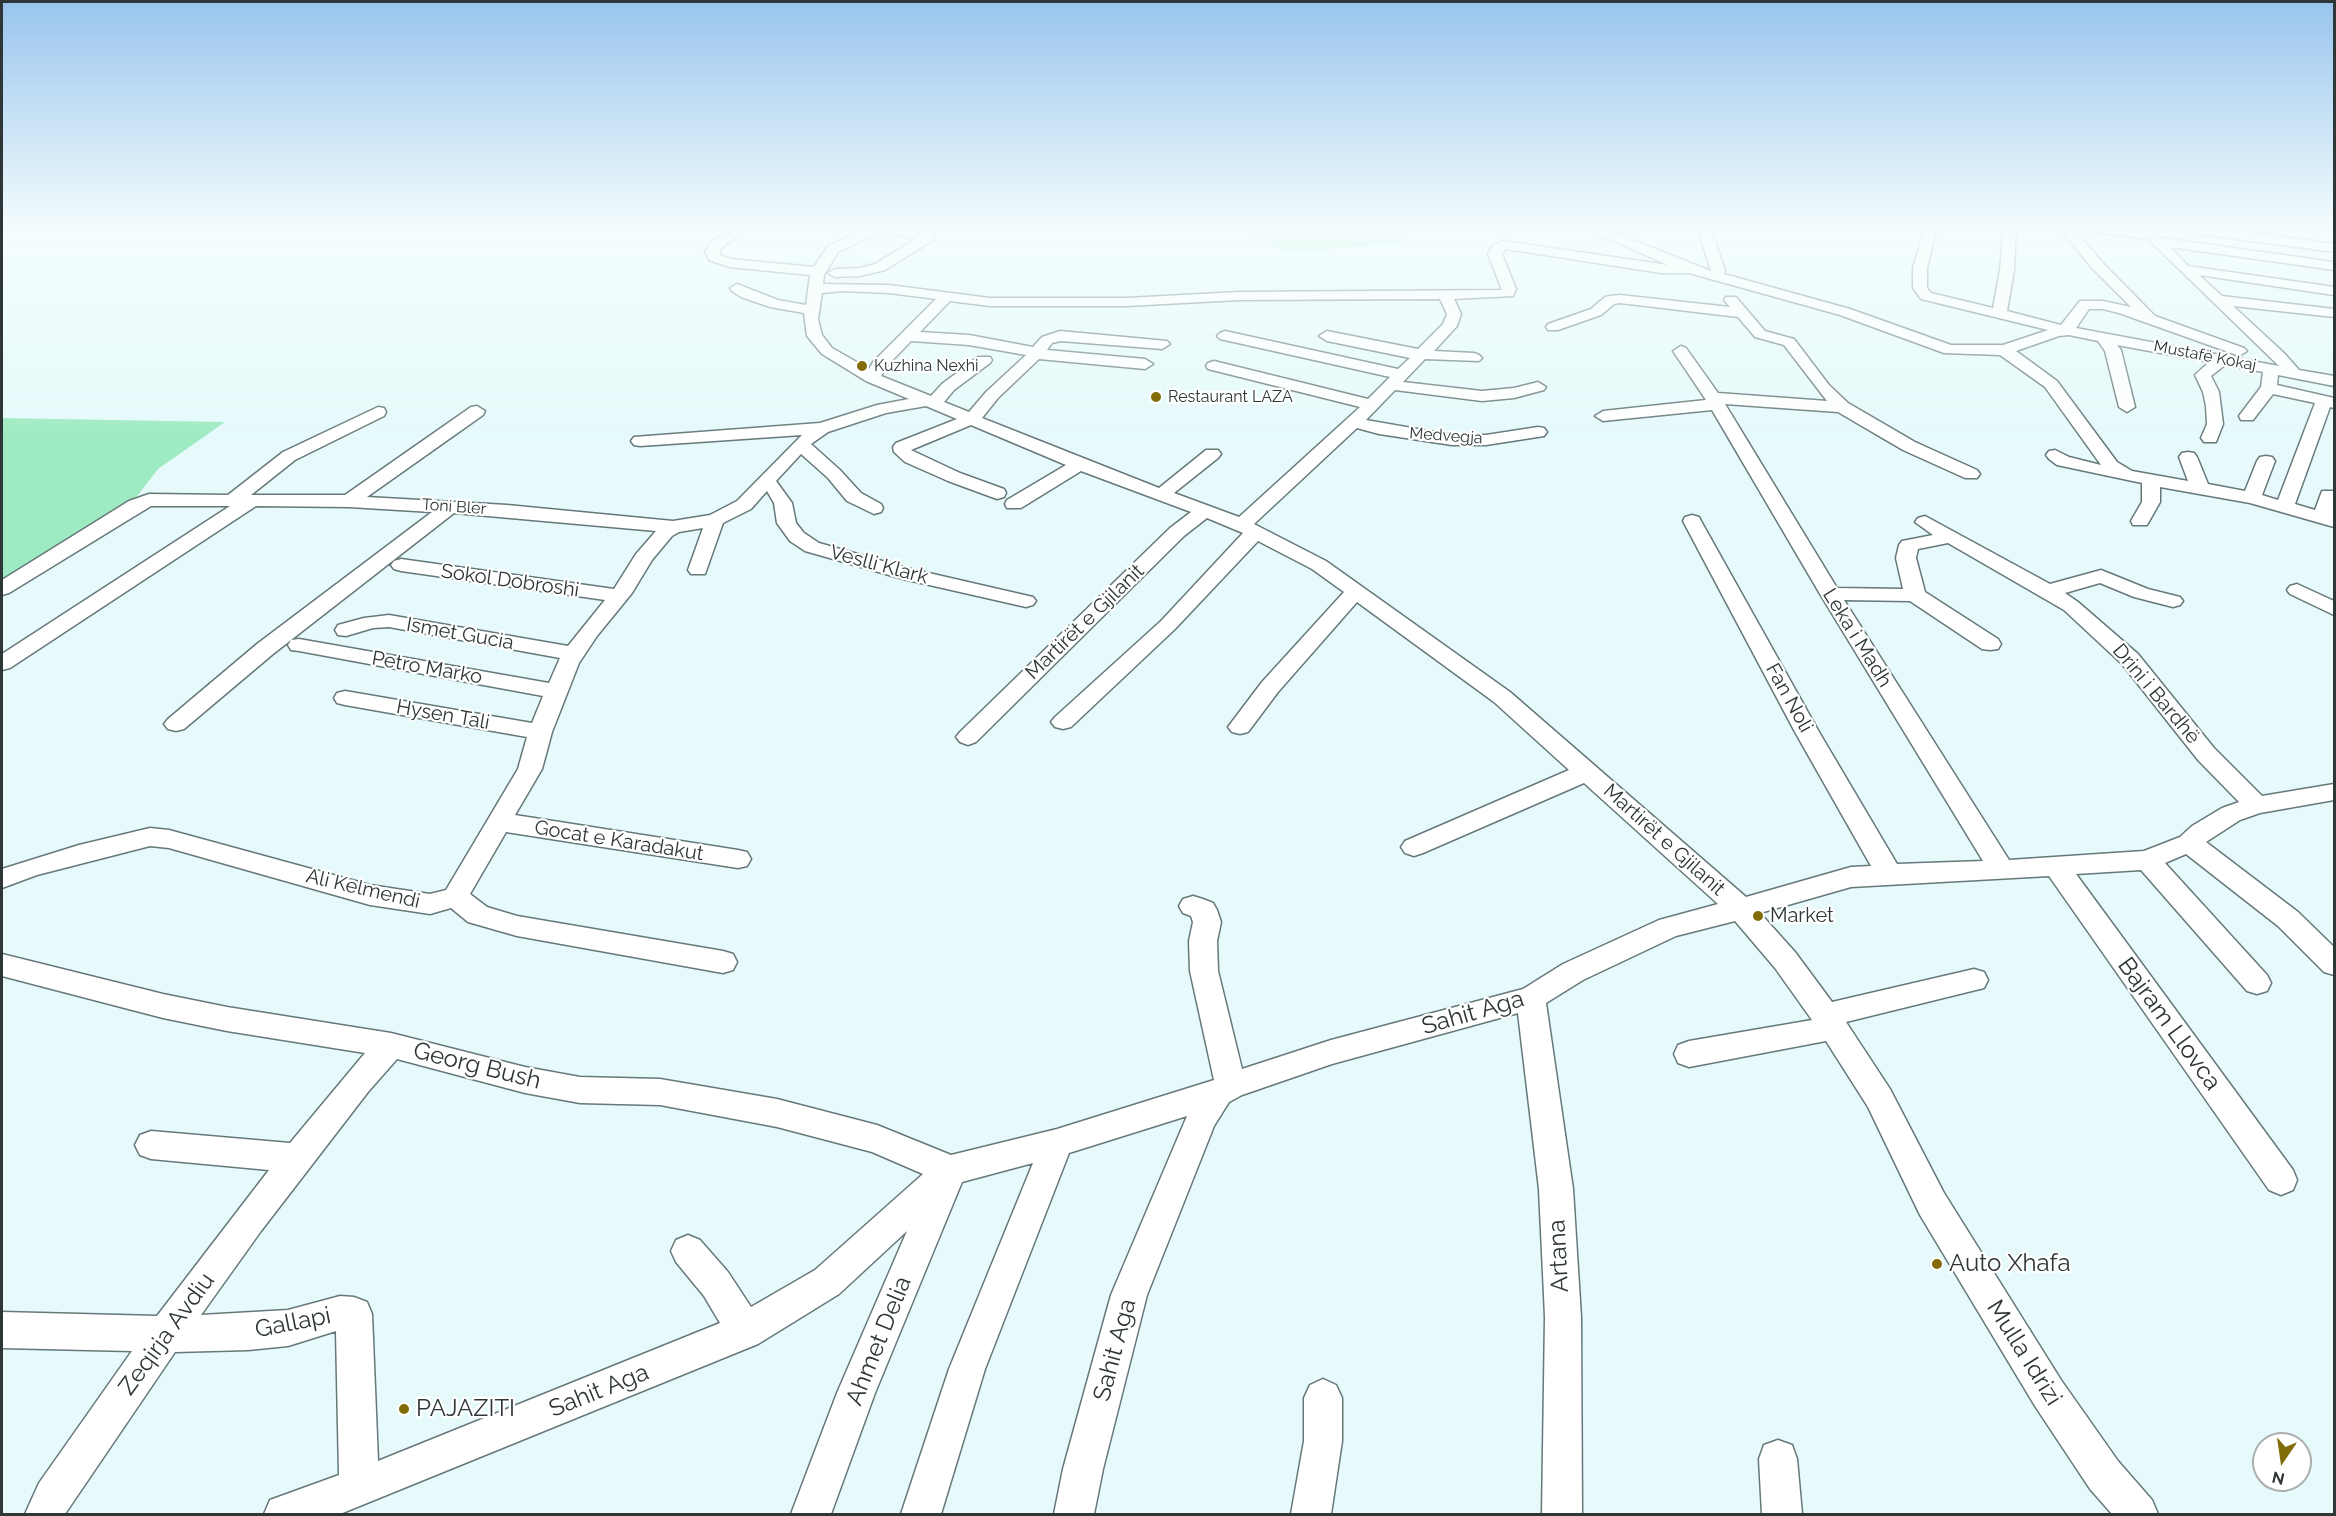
<!DOCTYPE html>
<html>
<head>
<meta charset="utf-8">
<style>
	body { margin:0 }
	#map { position:relative; width:2336px; height:1516px; overflow:hidden; background:#e6fafb; font-family:Raleway,sans-serif }
	canvas { display:block }
	.frame { position:absolute; inset:0; border:3px solid #2e3637; pointer-events:none }
	.north { position:absolute; left:2252px; top:1432px; width:60px; height:60px; box-sizing:border-box; background:#fff; border:2px solid #abafaf; border-radius:50%; rotate:193deg; font-size:16px; font-weight:700; line-height:24px; text-align:center; color:#2e3637 }
	.north::after { content:''; display:block; margin:auto; width:21px; height:27px; background:#816c08; clip-path:polygon(50% 0,100% 100%,50% 72%,0 100%) }
</style>
</head>
<body>
<div id="map">
<canvas width="2336" height="1516"></canvas>
<div class="frame"></div>
<div class="north">N</div>
</div>
<script>
const ctx = document.querySelector('canvas').getContext('2d');
ctx.lineJoin = 'round';
function fill(path, color) { ctx.fillStyle = color; ctx.fill(path, 'evenodd'); }
const toPath = rows => new Path2D(rows.map(r => 'M' + r).join(''));
function stroke(path, color, width, dash) { ctx.strokeStyle = color; ctx.lineWidth = width; ctx.lineCap = dash ? 'butt' : 'round'; ctx.setLineDash(dash || []); ctx.stroke(path); }
function drawText(font, color, halo, rows, align = 'center') {
  ctx.font = font + ' Raleway,sans-serif'; ctx.lineWidth = 4.5; ctx.setLineDash([]); ctx.textBaseline = 'middle'; ctx.strokeStyle = halo; ctx.fillStyle = color; for (const [text, x, y, turn = 0] of rows) {
    ctx.save(); ctx.translate(x, y); ctx.rotate((+turn || 0) * Math.PI / 180); ctx.textAlign = isNaN(turn) ? turn : align; if (halo) ctx.strokeText(text, 0, 0); ctx.fillText(text, 0, 0); ctx.restore();
  }
}
fill(toPath([
	[1245,227,1391,227,1405,243,1285,252],
	[2,418,225,422,158,469,131,504,2,584]
]), '#9eeac2');
const minor = toPath([
	[735,227,750,227,721,248,720,255,731,259,814,267,828,246,867,229,866,227,896,227,933,234,934,237,933,240,885,270,860,276,835,277,828,273,835,269,860,268,875,264,916,239,881,232,838,252,824,275,823,284,889,285,990,298,1127,298,1239,292,1502,290,1488,254,1493,245,1504,241,1668,265,1582,227,1600,227,1711,271,1697,227,1710,227,1725,270,1724,274,1850,309,1951,345,2003,345,2048,330,1921,299,1913,288,1913,268,1925,227,1937,227,1927,268,1927,288,1931,293,1993,308,2000,270,2004,227,2016,227,2014,270,2007,311,2061,325,2080,301,2103,301,2131,307,2091,267,2059,227,2072,227,2101,261,2155,316,2244,348,2247,351,2239,356,2234,354,2119,313,2103,309,2089,309,2076,328,2279,366,2148,239,2084,231,2078,227,2116,227,2139,231,2137,227,2151,227,2161,238,2334,262,2334,270,2170,247,2188,266,2334,287,2334,295,2199,275,2222,296,2334,309,2334,317,2233,306,2284,353,2299,370,2334,376,2334,386,2278,375,2277,385,2334,398,2334,408,2330,407,2295,504,2315,510,2322,491,2334,491,2334,527,2250,503,2160,487,2160,502,2147,525,2133,525,2131,521,2142,502,2142,483,2057,465,2049,459,2046,455,2049,451,2055,450,2069,457,2101,465,2045,387,2000,355,1944,353,1840,315,1689,273,1661,273,1506,249,1502,254,1516,289,1513,296,1454,299,1461,314,1457,326,1434,351,1474,353,1479,355,1482,358,1479,361,1425,359,1403,382,1482,391,1514,388,1538,382,1546,387,1544,390,1514,398,1482,401,1395,390,1366,420,1452,435,1486,435,1538,427,1544,428,1547,432,1544,436,1486,445,1452,445,1379,434,1357,428,1254,524,1326,561,1510,692,1746,897,1851,867,1871,866,1795,732,1683,521,1685,517,1692,515,1699,517,1701,521,1819,732,1897,864,1983,861,1820,594,1712,410,1603,421,1595,416,1603,411,1706,400,1673,351,1681,346,1686,348,1718,393,1827,401,1784,345,1755,337,1738,317,1620,303,1614,304,1601,315,1558,330,1548,330,1546,327,1548,324,1591,309,1605,297,1610,296,1620,295,1730,307,1724,300,1726,297,1736,297,1765,331,1794,339,1829,385,1848,403,1915,442,1977,470,1980,474,1977,478,1965,478,1903,450,1838,412,1725,404,1837,588,1903,589,1896,558,1899,545,1902,541,1933,535,1915,522,1918,518,1925,516,2050,584,2101,570,2148,589,2180,597,2183,601,2180,605,2173,607,2134,597,2100,583,2065,593,2078,602,2138,654,2214,748,2262,796,2334,784,2334,800,2260,813,2240,820,2206,842,2298,912,2334,947,2334,975,2324,972,2278,926,2186,854,2165,863,2267,975,2271,983,2267,991,2257,994,2247,991,2141,870,2076,874,2293,1170,2297,1180,2293,1190,2281,1195,2269,1190,2049,876,1851,887,1760,913,1795,952,1832,1002,1974,969,1984,972,1988,980,1984,988,1846,1022,1890,1089,1944,1193,2061,1380,2118,1461,2152,1500,2158,1514,2112,1514,2090,1489,2035,1406,1920,1215,1868,1107,1826,1041,1689,1067,1678,1063,1674,1054,1678,1045,1689,1041,1812,1020,1775,968,1735,921,1676,936,1583,980,1546,1003,1573,1189,1581,1317,1582,1514,1542,1514,1545,1317,1539,1189,1518,1013,1332,1064,1242,1095,1229,1102,1214,1126,1147,1295,1103,1469,1094,1514,1054,1514,1063,1469,1111,1295,1187,1116,1069,1153,985,1369,941,1514,901,1514,949,1369,1033,1163,962,1182,875,1393,831,1514,791,1514,837,1393,907,1231,839,1294,758,1344,340,1514,264,1514,270,1500,339,1475,336,1331,288,1346,248,1350,175,1352,65,1514,25,1514,39,1483,132,1351,2,1348,2,1312,157,1316,269,1170,151,1159,140,1155,135,1145,140,1135,151,1131,290,1143,365,1053,227,1031,163,1018,2,976,2,954,163,994,227,1007,391,1033,525,1067,580,1077,660,1079,777,1099,877,1125,951,1155,1057,1129,1214,1080,1190,971,1189,941,1193,922,1191,916,1183,913,1179,906,1183,899,1193,896,1203,899,1213,903,1217,910,1221,922,1217,941,1218,971,1242,1069,1331,1040,1523,989,1563,964,1659,920,1718,904,1584,783,1423,853,1414,856,1405,853,1401,847,1405,841,1569,770,1494,702,1357,602,1278,692,1248,732,1240,734,1232,732,1228,727,1262,682,1344,592,1312,569,1258,541,1175,629,1071,727,1063,729,1055,727,1051,722,1055,717,1161,621,1243,533,1207,518,1184,536,976,742,968,745,960,742,956,737,960,732,1170,528,1191,512,1081,471,1021,508,1007,508,1005,504,1007,500,1066,465,971,425,911,450,960,473,1004,489,1006,493,1004,497,997,499,948,481,905,462,894,452,893,447,896,443,957,419,926,406,886,413,828,432,811,444,840,470,861,493,881,504,883,508,881,512,874,514,847,501,828,478,801,454,776,481,792,503,796,523,804,533,819,543,907,568,1033,597,1036,601,1033,605,1026,607,903,579,805,551,790,541,777,523,774,503,767,491,751,509,723,523,705,574,691,574,688,570,703,528,679,532,672,536,652,560,632,593,597,636,579,663,552,732,542,769,515,815,738,850,747,852,751,859,747,866,738,868,506,832,470,894,487,907,517,916,723,951,733,954,737,962,733,970,723,973,517,936,468,922,451,908,430,914,370,905,169,848,150,846,37,875,2,888,2,869,79,845,150,828,169,830,370,885,430,894,446,890,518,769,527,737,345,705,337,703,334,698,337,693,345,691,532,723,543,696,299,651,291,650,288,645,291,640,299,639,549,683,560,658,389,627,373,628,346,636,338,635,335,630,338,625,364,618,389,615,568,646,605,600,401,571,394,569,391,565,394,561,401,559,614,589,636,554,656,531,454,513,273,654,184,729,176,731,168,729,164,724,168,719,257,644,432,512,349,507,256,506,10,668,2,670,2,654,230,506,151,506,9,593,2,595,2,580,129,501,149,494,228,495,283,452,378,407,384,408,386,412,384,416,295,460,251,495,345,495,471,407,477,406,485,411,483,415,367,497,507,505,673,521,710,515,737,501,802,435,640,446,634,445,631,441,634,437,820,423,877,405,909,399,866,381,822,354,807,336,804,313,770,307,741,297,732,291,730,288,737,284,778,300,806,305,810,275,729,267,709,260,705,251,711,242,735,227],
	[842,291,889,293,936,299,873,362,869,369,832,348,822,335,818,319,822,293,842,291],
	[1440,299,1447,314,1443,324,1418,349,1327,331,1319,336,1327,341,1410,358,1398,369,1225,331,1220,333,1217,336,1220,339,1390,377,1368,399,1214,361,1208,363,1206,366,1208,369,1360,407,1239,517,1174,493,1218,458,1221,454,1218,450,1206,450,1159,488,982,418,998,398,1039,359,1145,369,1153,364,1145,359,1047,350,1052,343,1061,341,1162,349,1170,344,1167,341,1060,331,1042,337,1033,347,969,335,920,332,950,301,990,306,1127,306,1239,300,1440,299],
	[2069,335,2098,341,2105,351,2119,407,2127,412,2135,407,2121,350,2117,345,2209,362,2195,375,2203,392,2206,406,2207,424,2201,438,2204,442,2216,442,2223,424,2219,392,2211,376,2225,365,2263,372,2261,387,2239,416,2241,420,2253,420,2273,394,2315,403,2278,500,2262,495,2275,461,2272,457,2266,456,2260,457,2257,461,2245,491,2208,484,2197,457,2194,453,2188,452,2182,453,2179,457,2188,481,2132,471,2117,462,2057,381,2016,351,2059,336,2069,335],
	[911,341,969,345,1026,355,986,392,969,412,944,402,954,390,990,363,992,360,990,357,978,357,942,384,931,396,881,376,886,367,911,341],
	[1948,543,2064,610,2122,664,2198,760,2239,802,2222,808,2192,826,2180,837,2144,851,2009,860,1844,600,1910,601,1982,649,1990,650,1998,649,2001,644,1998,639,1925,592,1916,558,1918,549,1948,543],
	[397,1059,525,1093,580,1103,660,1105,777,1127,872,1152,923,1174,815,1270,751,1307,728,1272,700,1240,688,1235,676,1240,671,1251,676,1262,704,1296,720,1323,378,1461,372,1314,367,1302,354,1297,340,1296,288,1310,201,1315,261,1231,368,1092,397,1059],
	[2186,227,2208,227,2334,244,2334,252,2191,233,2186,232,2186,227],
	[2297,584,2334,601,2334,615,2290,594,2287,590,2290,586,2297,584],
	[1323,1379,1336,1385,1342,1398,1342,1441,1331,1514,1291,1514,1304,1441,1304,1398,1310,1385,1323,1379],
	[1778,1440,1792,1445,1797,1459,1802,1514,1762,1514,1759,1459,1764,1445,1778,1440]
]);
stroke(minor, '#667879', 3);
fill(minor, '#fff');
const sky = ctx.createLinearGradient(0, 0, 0, 440);
sky.addColorStop(0, '#98c4ed');
sky.addColorStop(0.52, '#f4fdfd');
sky.addColorStop(1, '#f4fdfd00');
ctx.fillStyle = sky;
ctx.fillRect(0, 0, 2336, 440);
for (const [x, y, r, color] of [
	[862,366,6,"#816c08"],
	[1156,397,6,"#816c08"],
	[1758,916,6,"#816c08"],
	[1937,1264,6,"#816c08"],
	[404,1409,6,"#816c08"]
]) { const dot = new Path2D(); dot.arc(x, y, r, 0, 2 * Math.PI); ctx.fillStyle = color; ctx.fill(dot); stroke(dot, '#fff', 2); }
drawText('16px', '#2e3637', '#fff', [
	["Mustafë Kokaj",2205,356,11],
	["Medvegja",1446,436,4],
	["Toni Bler",454,507,4]
]);
drawText('16px', '#2e3637', '#fff', [
	["Kuzhina Nexhi",874,366],
	["Restaurant LAZA",1168,397]
], 'left');
drawText('20px', '#2e3637', '#fff', [
	["Veslli Klark",879,565,15],
	["Sokol Dobroshi",510,581,8],
	["Martirët e Gjilanit",1085,622,-44],
	["Ismet Gucia",460,634,10],
	["Leka i Madh",1857,638,58],
	["Petro Marko",427,668,10],
	["Drini i Bardhë",2156,694,50],
	["Fan Noli",1789,698,61],
	["Hysen Tali",443,715,10],
	["Martirët e Gjilanit",1664,840,42],
	["Gocat e Karadakut",619,841,9],
	["Ali Kelmendi",363,889,13]
]);
drawText('20px', '#2e3637', '#fff', [
	["Market",1770,916]
], 'left');
drawText('24px', '#2e3637', '#fff', [
	["Sahit Aga",1473,1013,-16],
	["Bajram Llovca",2169,1024,54],
	["Georg Bush",477,1066,14],
	["Artana",1559,1256,-93],
	["Gallapi",293,1323,-11],
	["Zeqirja Avdiu",167,1334,-54],
	["Ahmet Delia",879,1341,-68],
	["Sahit Aga",1115,1350,-75],
	["Mulla Idrizi",2024,1353,58],
	["Sahit Aga",599,1391,-22]
]);
drawText('24px', '#2e3637', '#fff', [
	["Auto Xhafa",1949,1264],
	["PAJAZITI",416,1409]
], 'left');
</script>
</body>
</html>
